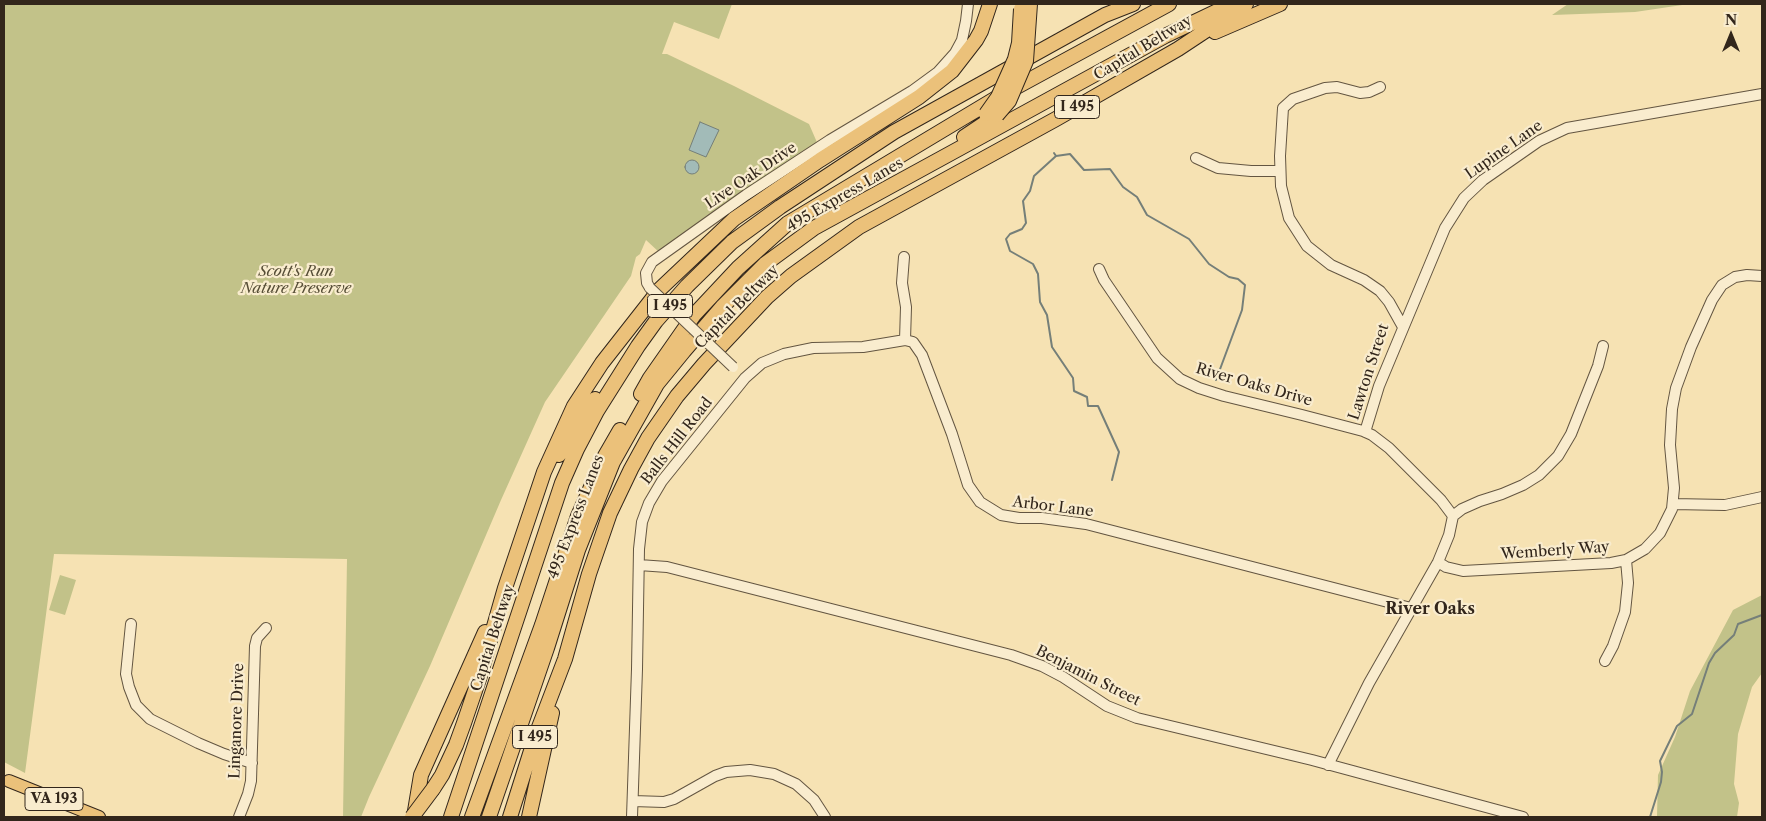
<!DOCTYPE html>
<html>
<head>
<meta charset="utf-8">
<style>
	body { margin:0 }
	#map { position:relative; width:1766px; height:821px; overflow:hidden; background:#f6e2b3; font-family:"Libre Caslon Text",serif }
	canvas { display:block }
	.frame { position:absolute; inset:0; border:5px solid #32261b; pointer-events:none }
	.north { position:absolute; left:1706px; top:10px; width:50px; height:50px; -webkit-text-stroke:4px #f9ecce; paint-order:stroke; rotate:0deg; font-size:14px; font-weight:700; line-height:20px; text-align:center; color:#32261b }
	.north::after { content:''; display:block; margin:auto; width:18px; height:22px; background:#32261b; clip-path:polygon(50% 0,100% 100%,50% 72%,0 100%) }
</style>
</head>
<body>
<div id="map">
<canvas width="1766" height="821"></canvas>
<div class="frame"></div>
<div class="north">N</div>
</div>
<script>
const ctx = document.querySelector('canvas').getContext('2d');
ctx.lineJoin = 'round';
function fill(path, color) { ctx.fillStyle = color; ctx.fill(path, 'evenodd'); }
const toPath = rows => new Path2D(rows.map(r => 'M' + r).join(''));
function stroke(path, color, width, dash) { ctx.strokeStyle = color; ctx.lineWidth = width; ctx.lineCap = dash ? 'butt' : 'round'; ctx.setLineDash(dash || []); ctx.stroke(path); }
function drawText(font, color, halo, rows, align = 'center') {
  ctx.font = font + ' "Libre Caslon Text",serif'; ctx.lineWidth = 4.5; ctx.setLineDash([]); ctx.textBaseline = 'middle'; ctx.strokeStyle = halo; ctx.fillStyle = color; for (const [text, x, y, turn = 0] of rows) {
    ctx.save(); ctx.translate(x, y); ctx.rotate((+turn || 0) * Math.PI / 180); ctx.textAlign = isNaN(turn) ? turn : align; if (halo) ctx.strokeText(text, 0, 0); ctx.fillText(text, 0, 0); ctx.restore();
  }
}
fill(toPath([
	[4,4,732,4,719,39,674,22,662,54,667,54,734,86,809,124,819,147,660,253,646,240,640,254,636,257,631,276,545,402,501,500,430,666,369,797,361,817,343,817,347,559,54,554,25,773,4,762],
	[1568,4,1689,4,1635,12,1552,15],
	[60,575,76,580,65,615,49,610],
	[1762,595,1762,673,1752,687,1738,734,1734,784,1739,803,1737,817,1657,817,1658,775,1675,737,1690,691,1733,610]
]), '#c2c289');
const water = toPath([
	[700,122,719,130,706,157,689,150,700,122],
	'685 167a7 7 0 1 1 14 0a7 7 0 1 1-14 0Z'
]);
fill(water, '#a2bbb8');
stroke(water, '#757f79', 1);
stroke(toPath([
	[1054,153,1056,156,1034,176,1030,191,1023,201,1026,223,1022,229,1010,234,1006,239,1010,251,1033,264,1038,274,1040,302,1047,315,1052,347,1073,378,1074,391,1087,397,1088,406,1098,406,1119,452,1112,480],
	[1056,156,1070,154,1084,170,1110,169,1123,187,1137,197,1147,215,1189,239,1209,264,1229,277,1238,279,1245,285,1242,310,1216,380],
	[1650,817,1661,782,1662,772,1660,761,1677,726,1692,714,1709,663,1715,653,1734,635,1738,624,1762,615]
]), '#757f79', 2);
const minor = toPath([
	[1380,87,1369,92,1360,93,1337,87,1325,88,1293,99,1283,108,1280,156,1281,186,1289,218,1307,246,1331,265,1364,280,1380,291,1389,302,1403,327],
	[1196,158,1218,168,1251,171,1280,171],
	[904,257,902,283,906,307,905,340],
	[1099,269,1104,280,1157,358,1180,379,1199,388,1224,396,1302,415,1363,431,1372,435,1389,448,1441,500,1453,516],
	[650,288,647,283,646,273,652,262,746,195,830,140,912,91,938,72,955,53,962,40,966,21,968,4],
	[1365,432,1379,386,1445,228,1464,198,1483,180,1539,141,1567,128,1762,94],
	[1673,504,1725,505,1762,497],
	[1438,562,1446,567,1463,571,1611,563,1626,560,1645,549,1660,533,1672,509,1674,488,1670,445,1672,409,1676,388,1691,347,1712,300,1722,285,1735,277,1747,275,1762,276],
	[639,565,667,567,1011,655,1042,666,1063,677,1107,706,1137,718,1312,760,1523,817],
	[131,624,126,674,129,687,136,705,150,719,198,743,224,754,252,763],
	[1605,661,1613,646,1625,612,1628,583,1626,560],
	[1328,765,1369,683,1438,562,1449,535,1453,516,1462,509,1480,501,1502,494,1523,485,1539,475,1558,456,1571,434,1598,366,1603,346],
	[633,801,664,802,674,799,715,776,726,772,750,770,774,774,796,784,814,800,825,817],
	[239,817,248,794,251,781,255,646,257,638,266,628],
	[632,817,637,669,639,549,642,522,649,503,662,481,745,378,762,363,784,354,813,348,863,347,905,340,913,342,922,355,952,434,968,485,980,502,1001,515,1019,518,1042,518,1086,524,1411,608]
]);
const major = toPath([
	[9,781,99,817]
]);
const highway = toPath([
	[1215,32,1280,4],
	[964,137,997,115],
	[641,394,650,378,694,315,738,268,788,223,998,97,1169,4],
	[559,455,595,399],
	[433,789,442,775,456,745,464,723,479,679,505,588,544,472,574,406,602,363,660,289,734,219,820,160,919,97,952,71,976,40,981,31,990,4],
	[414,817,421,775,485,632],
	[451,817,562,483,577,449,597,411,638,346,656,321,687,286,732,242,780,207,894,132,1105,15,1133,4],
	[472,817,542,625,578,516,605,456,620,430],
	[489,817,547,648,578,550,613,462,657,384,684,351,722,307,765,264,814,228,1165,36,1232,4],
	[510,817,536,735,565,659,589,574,610,513,631,469,648,438,677,396,704,364,767,297,791,276,859,227,1056,119,1178,49,1246,4],
	[529,817,552,713]
]);
stroke(minor, '#635541', 12);
stroke(major, '#32261b', 14);
stroke(highway, '#32261b', 16);
stroke(minor, '#f9ecce', 10);
stroke(major, '#ebc17a', 12);
stroke(highway, '#ebc17a', 14);
const minorBridge = toPath([
	[650,288,733,367]
]);
const highwayBridge = toPath([
	[986,114,998,97,1015,59,1019,43,1021,9],
	[997,115,1009,101,1026,61,1030,4],
	[412,817,433,789]
]);
stroke(minorBridge, '#635541', 12, []);
stroke(highwayBridge, '#32261b', 16, []);
stroke(minorBridge, '#f9ecce', 10);
stroke(highwayBridge, '#ebc17a', 14);
for (const [x, y, w] of [
	[1077,107,45],
	[670,306,45],
	[535,737,45],
	[54,799,58]
]) { const box = new Path2D(); box.roundRect(x - w / 2, y - 11.5, w, 23, 4); ctx.fillStyle = '#f9ecce'; ctx.fill(box); stroke(box, '#32261b', 1); }
drawText('bold 14px', '#32261b', null, [
	["I 495",1077,107],
	["I 495",670,306],
	["I 495",535,737],
	["VA 193",54,799]
]);
drawText('15px', '#32261b', '#f9ecce', [
	["Capital Beltway",1143,48,-31],
	["Lupine Lane",1504,150,-35],
	["Live Oak Drive",751,176,-34],
	["495 Express Lanes",845,195,-30],
	["Capital Beltway",737,307,-45],
	["Lawton Street",1369,372,-72],
	["River Oaks Drive",1254,385,16],
	["Balls Hill Road",677,441,-52],
	["Arbor Lane",1053,507,7],
	["495 Express Lanes",576,517,-69],
	["Wemberly Way",1555,551,-4],
	["Capital Beltway",493,638,-72],
	["Benjamin Street",1088,676,27],
	["Linganore Drive",237,721,-88]
]);
drawText('italic 15px', '#564d36', '#f9ecce', [
	["Scott's Run",296,272],
	["Nature Preserve",296,289]
]);
drawText('bold 16px', '#32261b', '#f9ecce', [
	["River Oaks",1430,609]
]);
</script>
</body>
</html>
